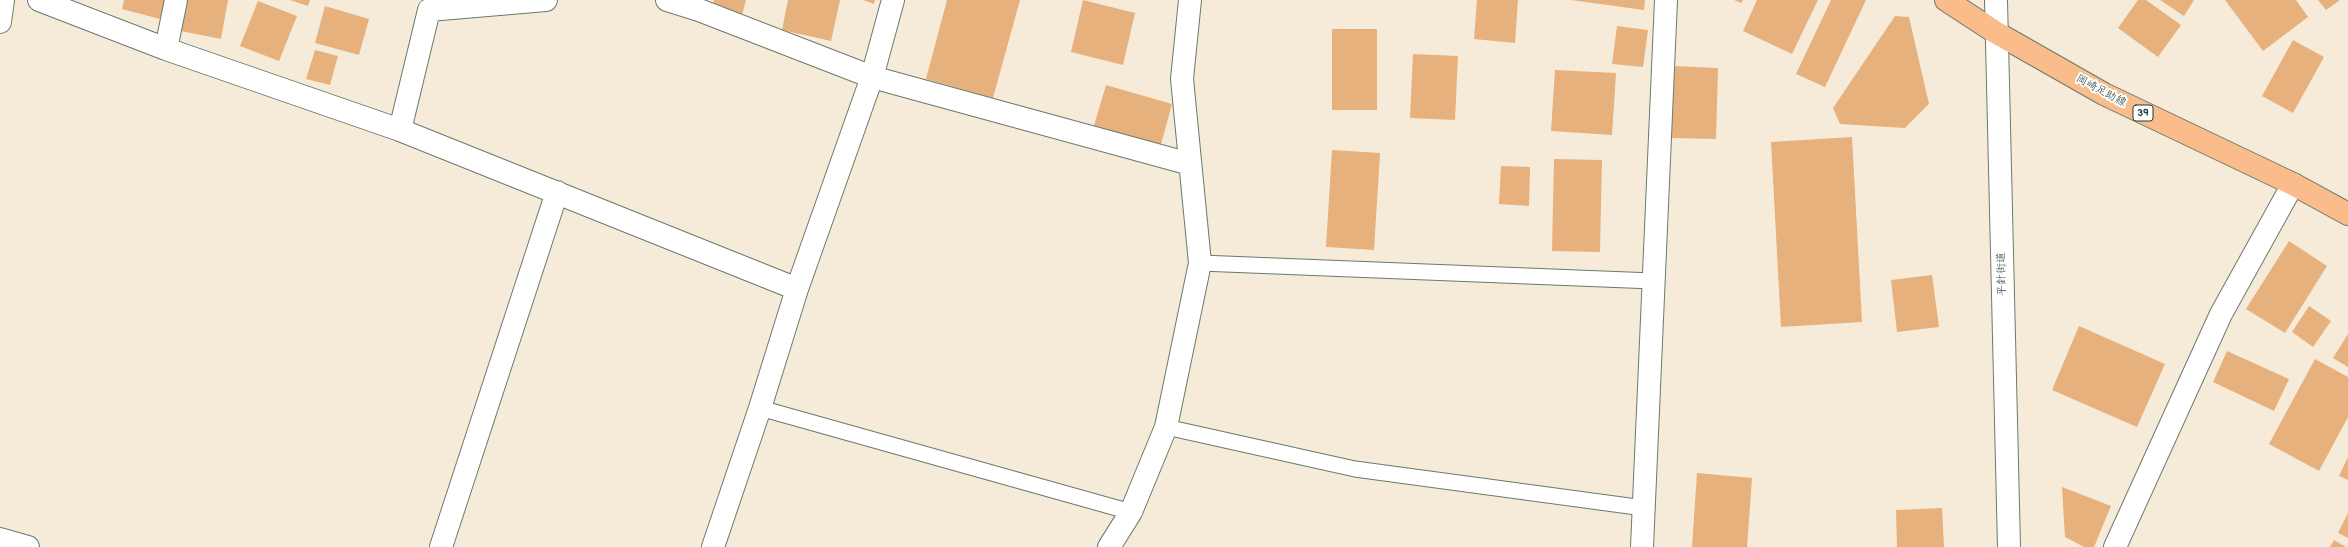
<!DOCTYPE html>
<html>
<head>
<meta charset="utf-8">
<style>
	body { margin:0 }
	canvas { display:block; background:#f6ebd8 }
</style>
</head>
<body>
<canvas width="2348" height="547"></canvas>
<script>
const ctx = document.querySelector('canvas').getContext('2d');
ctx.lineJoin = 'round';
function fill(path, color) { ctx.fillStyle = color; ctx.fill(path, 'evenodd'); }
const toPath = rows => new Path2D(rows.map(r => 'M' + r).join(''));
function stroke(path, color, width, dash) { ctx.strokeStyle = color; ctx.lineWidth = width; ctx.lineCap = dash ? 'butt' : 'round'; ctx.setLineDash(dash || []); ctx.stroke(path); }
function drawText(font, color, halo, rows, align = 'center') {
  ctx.font = font + ' "Balsamiq Sans","Klee One",sans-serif'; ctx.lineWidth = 4; ctx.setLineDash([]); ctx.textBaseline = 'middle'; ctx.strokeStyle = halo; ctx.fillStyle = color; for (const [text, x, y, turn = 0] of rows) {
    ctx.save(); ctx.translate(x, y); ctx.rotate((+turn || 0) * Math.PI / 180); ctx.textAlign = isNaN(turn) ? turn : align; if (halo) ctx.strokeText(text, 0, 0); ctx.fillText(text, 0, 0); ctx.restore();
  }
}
fill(toPath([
	[124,0,165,0,160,19,122,9],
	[186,0,228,0,221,39,181,31],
	[290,0,310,0,308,6],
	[714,0,746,0,742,15,712,7],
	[788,0,840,0,831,41,782,30],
	[863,0,875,0,874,4],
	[947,0,1020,0,993,98,926,79],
	[1083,0,1135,13,1123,65,1071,52],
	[1477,0,1518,0,1515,43,1474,39],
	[1571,0,1645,0,1644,10],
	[1734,0,1743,0,1741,3],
	[1757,0,1818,0,1792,54,1743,31],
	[1831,0,1866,0,1825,87,1796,74],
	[2138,0,2146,0,2181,25,2158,57,2118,28],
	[2160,0,2194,0,2184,16],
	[2225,0,2296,0,2308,17,2263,51],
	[2318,0,2340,0,2326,10],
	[258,1,297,16,279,61,240,46],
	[325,6,369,19,359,55,315,43],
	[1895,16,1909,17,1929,104,1905,128,1840,124,1833,108],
	[1617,26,1648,30,1643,67,1612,64],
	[1332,29,1377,29,1377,110,1332,110],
	[2293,40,2324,57,2293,113,2262,96],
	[315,50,338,56,330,85,306,79],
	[1413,54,1458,56,1455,120,1410,118],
	[1673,66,1718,68,1716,139,1671,138],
	[1555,70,1616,73,1612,135,1551,131],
	[1106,85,1172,104,1160,148,1093,129],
	[1852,137,1862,322,1781,327,1771,142],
	[1332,150,1380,153,1374,250,1326,247],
	[1554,159,1602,160,1600,252,1552,251],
	[1501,166,1530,167,1529,206,1499,204],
	[2289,241,2327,266,2285,333,2246,309],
	[1932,275,1939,327,1897,332,1891,280],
	[2309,306,2331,321,2313,347,2292,332],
	[2079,326,2165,364,2137,427,2052,390],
	[2348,334,2348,367,2333,358],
	[2227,351,2289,379,2274,411,2213,382],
	[2315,359,2348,377,2348,417,2319,471,2269,444],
	[2348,457,2348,480,2339,476],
	[1697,473,1752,478,1747,547,1692,547],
	[2062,487,2111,506,2094,547,2084,547,2065,537],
	[1942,508,1944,547,1897,547,1896,510],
	[2348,513,2348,538,2338,533],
	[2334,540,2346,547,2330,547]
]), '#e7b17e');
const service = toPath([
	[1200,263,1653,281],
	[760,408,1131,512],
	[1166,427,1355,469,1644,508]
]);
const minor = toPath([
	[39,0,166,49,400,130,797,289],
	[667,0,699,10,872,77,1190,164],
	[0,22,3,0],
	[166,49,176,0],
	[400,130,429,10,546,0],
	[0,539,28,547],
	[441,547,557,192],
	[713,547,760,408,797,289,872,77,893,0],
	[1109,547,1131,512,1166,427,1200,263,1182,79,1190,0],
	[1642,547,1666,0],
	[2115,547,2221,314,2293,184]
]);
const tertiary = toPath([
	[1996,0,2009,547]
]);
const primary = toPath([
	[1946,0,1995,32,2104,94,2293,184,2348,214]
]);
stroke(service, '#6a7a6d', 17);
stroke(minor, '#6a7a6d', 24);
stroke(tertiary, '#6a7a6d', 24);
stroke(primary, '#6a7a6d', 24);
stroke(service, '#fff', 15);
stroke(minor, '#fff', 22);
stroke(tertiary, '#fff', 22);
stroke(primary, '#f9bc8a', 22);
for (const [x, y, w] of [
	[2143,113,20]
]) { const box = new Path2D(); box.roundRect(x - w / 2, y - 8, w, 16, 3); ctx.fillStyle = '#fff'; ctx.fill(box); stroke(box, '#1f3d34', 1); }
drawText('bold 10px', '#1f3d34', null, [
	["39",2143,113]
]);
drawText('11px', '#1f3d34', '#fff', [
	["岡崎足助線",2101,91,28],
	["平針街道",2002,274,-91]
]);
</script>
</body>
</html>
